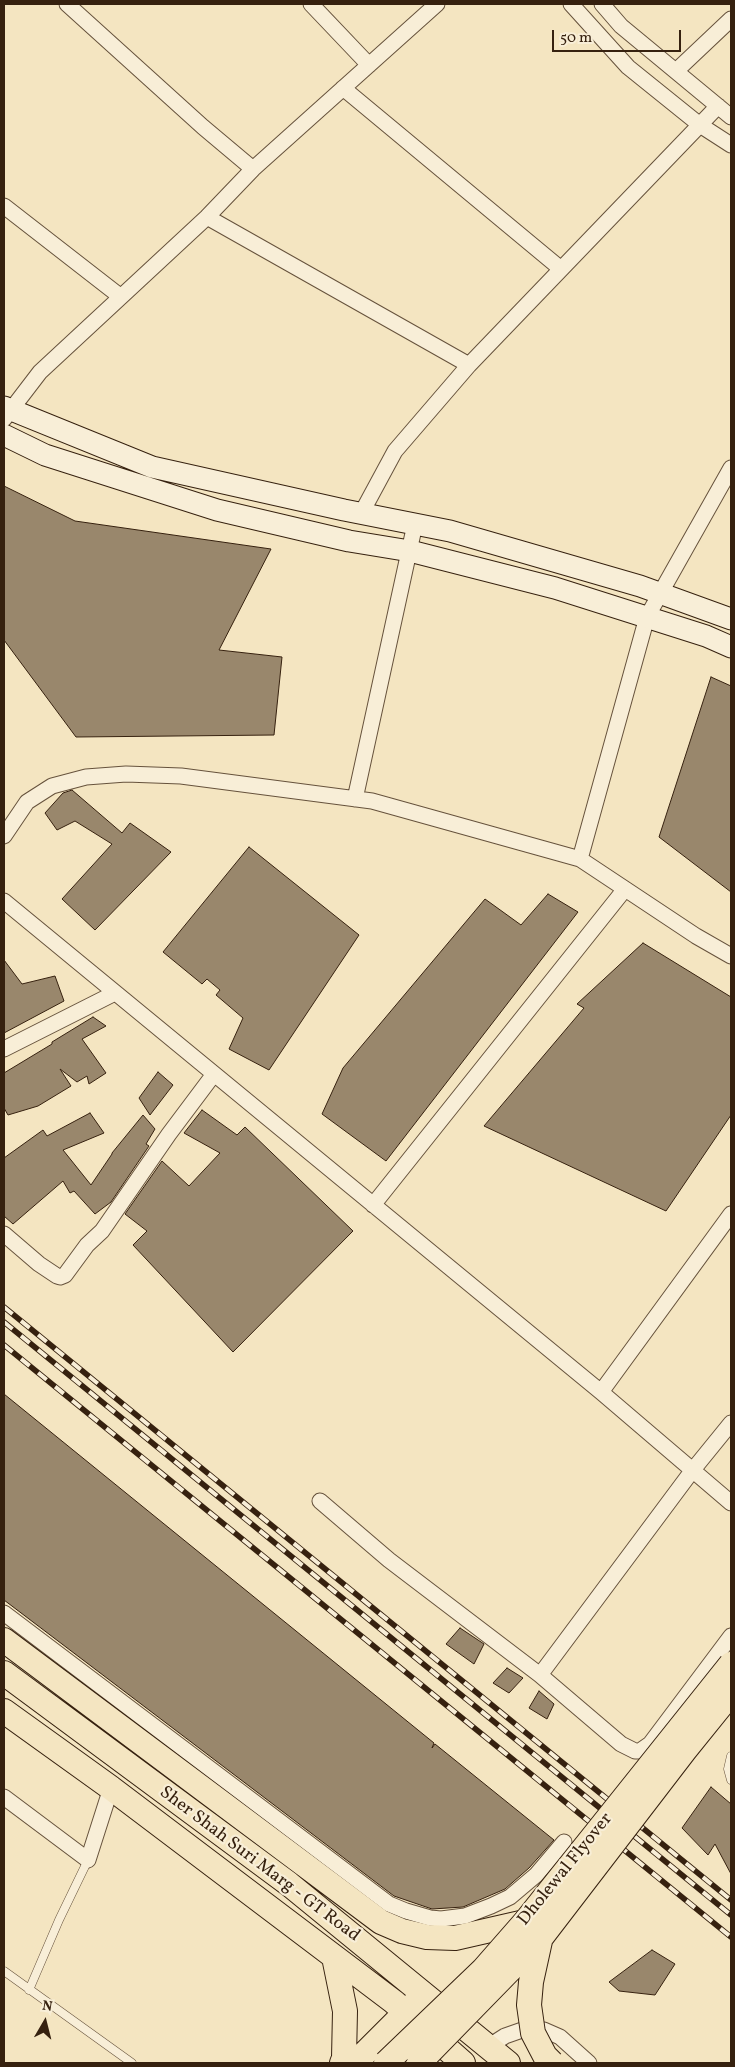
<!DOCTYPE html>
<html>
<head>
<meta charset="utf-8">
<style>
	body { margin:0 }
	#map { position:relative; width:735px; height:2067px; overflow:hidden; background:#f4e5c1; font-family:Vollkorn,serif }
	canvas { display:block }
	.frame { position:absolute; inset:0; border:5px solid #36210f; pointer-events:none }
	.north { position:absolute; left:20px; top:1997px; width:50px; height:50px; -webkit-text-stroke:4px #f8eed7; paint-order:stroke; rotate:8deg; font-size:14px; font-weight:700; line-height:20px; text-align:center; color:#36210f }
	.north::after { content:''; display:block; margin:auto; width:18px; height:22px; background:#36210f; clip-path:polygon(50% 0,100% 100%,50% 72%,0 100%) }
	.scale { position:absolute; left:552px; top:30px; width:129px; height:22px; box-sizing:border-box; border:2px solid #36210f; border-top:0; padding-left:6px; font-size:15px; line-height:18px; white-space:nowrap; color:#36210f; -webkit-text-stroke:4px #f8eed7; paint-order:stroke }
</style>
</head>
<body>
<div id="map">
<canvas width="735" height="2067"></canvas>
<div class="frame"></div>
<div class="north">N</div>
<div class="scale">50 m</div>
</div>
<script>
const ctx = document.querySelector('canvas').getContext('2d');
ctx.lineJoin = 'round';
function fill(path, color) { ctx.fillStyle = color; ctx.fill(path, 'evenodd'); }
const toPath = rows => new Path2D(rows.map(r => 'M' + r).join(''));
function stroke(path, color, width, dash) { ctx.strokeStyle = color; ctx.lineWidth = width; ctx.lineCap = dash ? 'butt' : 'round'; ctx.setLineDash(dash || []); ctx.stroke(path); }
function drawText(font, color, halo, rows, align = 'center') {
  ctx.font = font + ' Vollkorn,serif'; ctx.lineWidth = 4.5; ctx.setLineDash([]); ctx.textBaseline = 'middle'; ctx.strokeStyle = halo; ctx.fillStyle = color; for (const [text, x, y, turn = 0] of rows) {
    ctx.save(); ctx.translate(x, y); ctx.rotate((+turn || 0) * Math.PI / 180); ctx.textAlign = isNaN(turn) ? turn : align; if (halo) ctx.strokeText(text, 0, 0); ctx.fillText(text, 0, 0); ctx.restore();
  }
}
const building = toPath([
	[4,486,75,521,271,549,219,650,282,657,274,735,76,737,4,640,4,486],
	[711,677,731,686,731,892,659,837,711,677],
	[72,790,122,833,130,823,171,852,95,930,62,899,112,844,75,821,57,830,45,813,63,793,72,790],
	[249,847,359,935,269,1070,229,1049,243,1018,216,995,220,990,207,979,202,984,163,952,249,847],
	[548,894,578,912,386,1161,322,1114,343,1068,485,899,521,925,548,894],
	[643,943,731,997,731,1115,666,1211,484,1126,584,1008,577,1004,643,943],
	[4,960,22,984,55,976,64,1001,4,1033,4,960],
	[93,1017,106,1026,82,1039,106,1073,89,1084,87,1076,77,1082,60,1069,71,1086,38,1106,8,1115,4,1108,4,1073,52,1044,52,1042,93,1017],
	[158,1072,173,1085,150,1115,139,1098,158,1072],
	[202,1110,237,1135,245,1127,353,1231,233,1352,133,1245,147,1231,125,1214,162,1161,189,1186,220,1153,184,1133,202,1110],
	[90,1113,104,1133,63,1150,91,1185,112,1154,112,1153,143,1115,155,1129,146,1144,149,1146,111,1202,95,1214,74,1191,70,1193,63,1181,13,1224,4,1216,4,1158,43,1130,47,1136,90,1113],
	[4,1394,434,1743,432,1748,435,1744,554,1840,529,1868,505,1889,463,1907,432,1909,394,1896,4,1600,4,1394],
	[460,1628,484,1644,474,1664,446,1644,460,1628],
	[507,1668,523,1678,509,1693,493,1683,507,1668],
	[539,1691,554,1704,547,1719,529,1708,539,1691],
	[711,1787,731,1804,731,1874,715,1844,708,1855,682,1828,711,1787],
	[652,1950,675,1964,655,1995,619,1991,609,1982,652,1950]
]);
fill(building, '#99876c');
stroke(building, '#36210f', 1);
const lane = toPath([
	[731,1756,728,1769,731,1780],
	[4,1971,132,2063],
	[29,1990,59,1920,88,1860]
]);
const street = toPath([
	[67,4,203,127,253,169],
	[311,4,369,65],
	[571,4,628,67,700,125,731,145],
	[602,4,621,26,731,117],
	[676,71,731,19],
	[343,88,561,269],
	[4,206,121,297],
	[207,217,469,365],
	[4,419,40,372,207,217,253,169,437,4],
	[361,514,395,451,469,365,718,106],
	[355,799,415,524],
	[4,836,27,802,52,786,86,777,126,774,181,776,372,801,580,859,696,936,731,956],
	[580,859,647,617,731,468],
	[4,901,601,1392,731,1503],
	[4,1049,115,993],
	[373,1205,625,889],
	[4,1234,39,1264,57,1276,60,1277,65,1275,87,1245,102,1231,169,1134,214,1074],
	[601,1392,731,1214],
	[731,1423,692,1471,540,1675,621,1744,635,1751,640,1751,650,1744,731,1636],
	[320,1501,389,1560,540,1675],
	[4,1613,389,1904,406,1911,430,1918,441,1919,465,1916,491,1906,510,1897,536,1875,564,1842],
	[4,1797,88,1860,111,1788],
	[488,2047,505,2036,525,2029,544,2030,560,2037,589,2063]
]);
const secondary = toPath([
	[4,407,152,467,344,510,450,531,640,586,731,619],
	[4,435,45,455,217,510,349,541,410,551,555,588,706,636,731,647]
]);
const primary = toPath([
	[4,1640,381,1922,402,1931,427,1937,455,1938,525,1922],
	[4,1673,289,1884,508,2063],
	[4,1711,111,1788,394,2002,463,2063],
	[334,1957,345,2011,344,2058,342,2063],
	[355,2063,417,2001]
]);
stroke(lane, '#66523c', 9);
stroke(street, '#66523c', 17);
stroke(secondary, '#36210f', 23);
stroke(primary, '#36210f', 26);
stroke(lane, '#f8eed7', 8);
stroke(street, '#f8eed7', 15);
stroke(secondary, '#f8eed7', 21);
stroke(primary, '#f4e5c1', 24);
const rail = toPath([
	[4,1307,731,1900],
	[4,1322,731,1915],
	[4,1345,731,1937]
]);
stroke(rail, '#36210f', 5.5);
stroke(rail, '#f8eed7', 4, [11]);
const primaryBridge = toPath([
	[540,1941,531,1982,529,2005,533,2033,545,2056,552,2063],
	[386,2063,483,1970,525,1922,731,1664],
	[419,2063,540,1939,685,1750,731,1693]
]);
stroke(primaryBridge, '#36210f', 26, []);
stroke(primaryBridge, '#f4e5c1', 24);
drawText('18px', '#36210f', '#f8eed7', [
	["Sher Shah Suri Marg - GT Road",259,1865,37],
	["Dholewal Flyover",566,1870,-51]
]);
</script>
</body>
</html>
